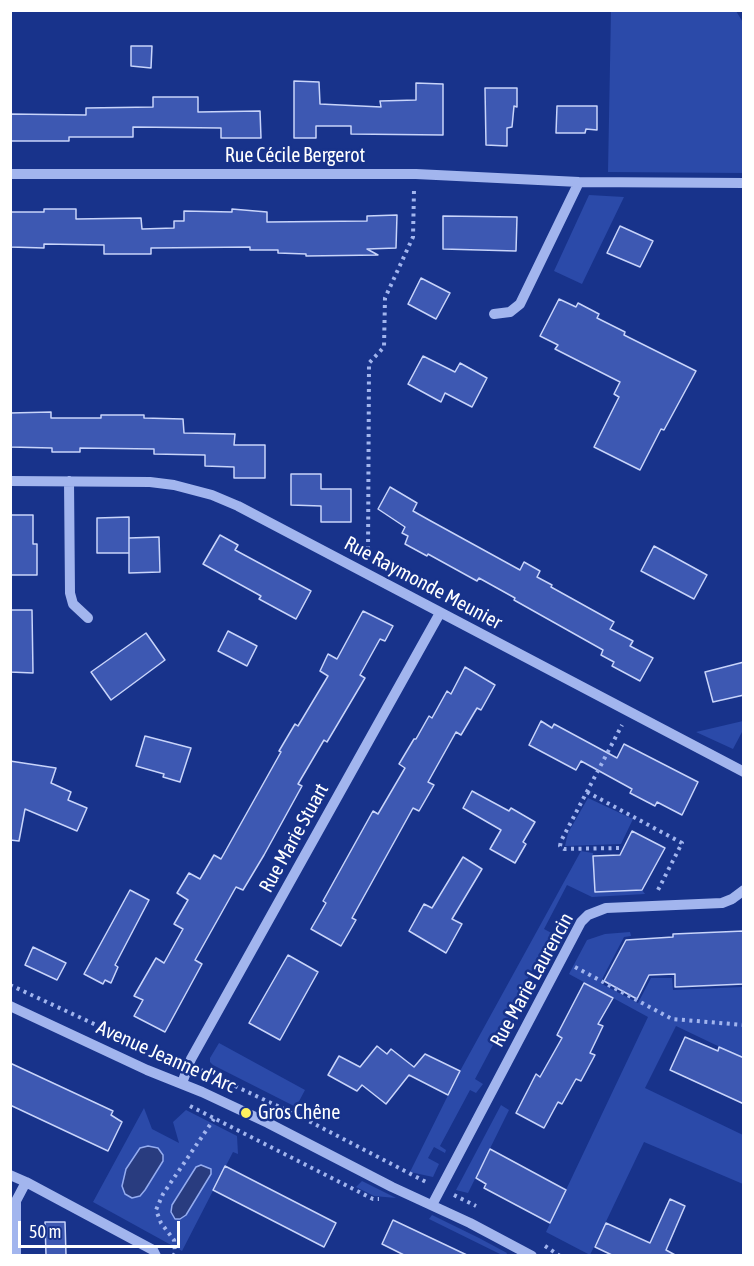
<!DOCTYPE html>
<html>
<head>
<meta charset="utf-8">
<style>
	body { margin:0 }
	#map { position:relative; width:754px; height:1266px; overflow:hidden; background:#18338b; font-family:"Asap Condensed",sans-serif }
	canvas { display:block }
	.frame { position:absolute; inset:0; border:12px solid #fff; pointer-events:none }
	.scale { position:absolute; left:18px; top:1221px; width:162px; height:27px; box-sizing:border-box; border:3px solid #fff; border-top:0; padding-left:8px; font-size:18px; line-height:21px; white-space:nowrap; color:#fff; -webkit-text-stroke:4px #18338b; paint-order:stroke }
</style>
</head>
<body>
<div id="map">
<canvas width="754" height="1266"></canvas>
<div class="frame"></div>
<div class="scale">50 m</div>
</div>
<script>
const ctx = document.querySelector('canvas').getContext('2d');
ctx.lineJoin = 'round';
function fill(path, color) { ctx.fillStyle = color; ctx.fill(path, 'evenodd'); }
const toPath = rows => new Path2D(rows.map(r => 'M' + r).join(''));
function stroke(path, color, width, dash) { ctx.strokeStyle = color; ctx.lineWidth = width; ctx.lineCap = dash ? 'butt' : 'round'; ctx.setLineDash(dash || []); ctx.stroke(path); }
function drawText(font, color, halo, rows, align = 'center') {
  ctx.font = font + ' "Asap Condensed",sans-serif'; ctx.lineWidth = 5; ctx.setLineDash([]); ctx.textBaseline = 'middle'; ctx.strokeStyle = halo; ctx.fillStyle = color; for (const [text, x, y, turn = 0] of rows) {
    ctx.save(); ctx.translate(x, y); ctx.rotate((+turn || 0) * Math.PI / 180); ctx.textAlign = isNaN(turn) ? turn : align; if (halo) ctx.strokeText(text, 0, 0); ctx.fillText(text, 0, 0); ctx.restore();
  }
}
fill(toPath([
	[611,11,736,11,744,24,743,173,608,172],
	[589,195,624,197,582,284,554,271],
	[743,721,743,733,742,732,733,749,696,732],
	[588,798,633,819,621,844,565,846,568,833],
	[581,851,593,853,595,892,642,890,645,894,592,897,567,885,544,929,559,937,546,962,538,958,514,1006,520,1010,507,1035,500,1032,475,1079,483,1084,476,1093,470,1090,440,1146,446,1150,445,1153,434,1147,428,1158,439,1164,433,1177,410,1172,460,1071],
	[630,932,631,936,624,937,600,983,638,1003,651,978,672,978,673,990,743,987,743,1058,676,1026,645,1088,743,1135,743,1184,644,1142,590,1255,546,1232,648,1017,569,974,587,940,605,934],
	[219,1043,305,1090,296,1107,213,1065,210,1062,210,1058],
	[501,1105,509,1110,468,1193,456,1190],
	[144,1108,152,1129,179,1143,173,1122,186,1110,237,1136,238,1154,233,1152,182,1251,93,1202],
	[362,1181,396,1198,374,1196,356,1187],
	[432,1215,479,1238,507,1253,506,1255,502,1255,429,1219]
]), '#2b4aa9');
const water = toPath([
	[148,1146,158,1148,163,1155,163,1161,145,1190,140,1196,132,1198,125,1194,122,1186,126,1169,140,1148,148,1146],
	[201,1165,211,1169,211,1174,186,1215,180,1219,175,1219,171,1212,172,1205,196,1167,201,1165]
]);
fill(water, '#293c7f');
stroke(water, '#94acf0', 1.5);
const building = toPath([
	[131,46,152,46,151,68,131,66,131,46],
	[294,81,319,82,320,104,381,107,380,101,416,100,416,83,443,84,443,135,351,134,351,126,316,126,316,138,294,138,294,81],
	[485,88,517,88,517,107,514,106,512,127,507,128,507,146,486,145,485,88],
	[153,97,198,97,198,112,260,111,261,138,221,138,221,128,133,127,133,137,69,137,69,141,10,141,10,114,86,115,86,108,153,107,153,97],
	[557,106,597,106,597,130,586,129,585,133,556,133,557,106],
	[44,209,76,209,76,219,141,218,142,229,174,228,174,221,184,221,184,211,232,212,232,209,267,212,267,222,367,221,367,216,397,215,396,248,367,249,378,255,306,256,306,254,278,253,278,250,250,250,250,247,151,248,151,254,104,254,104,245,44,244,44,248,10,247,10,212,44,212,44,209],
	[443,216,517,217,516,251,443,249,443,216],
	[620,226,653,241,640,267,607,253,620,226],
	[421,278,450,293,436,319,408,304,421,278],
	[559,299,576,307,578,303,599,314,597,318,625,332,624,335,696,371,664,430,661,429,640,470,594,447,619,397,614,394,620,382,555,349,558,345,540,336,559,299],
	[423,356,455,372,460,363,487,378,472,407,445,393,441,402,408,384,423,356],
	[51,412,51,418,101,418,101,415,144,415,144,418,183,419,184,433,235,434,234,445,265,445,265,478,234,478,234,467,205,466,205,455,154,454,154,449,80,448,80,452,52,452,52,448,10,447,10,413,51,412],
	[291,474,321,474,321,489,351,489,351,522,321,522,321,506,291,505,291,474],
	[390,487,417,503,413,511,429,520,520,570,524,562,540,571,537,577,552,585,551,587,614,622,610,629,633,641,630,646,653,658,640,681,612,666,614,662,601,655,603,650,514,600,515,598,479,578,477,581,428,554,427,556,405,544,408,536,402,533,405,527,378,509,390,487],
	[10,515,33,515,33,544,37,544,37,575,10,575,10,515],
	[129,517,129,553,97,553,97,518,129,517],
	[220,535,238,545,235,550,311,591,296,619,259,599,261,596,203,564,220,535],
	[159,537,160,572,129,573,129,538,159,537],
	[654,546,707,575,694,599,641,571,654,546],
	[10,610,32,610,33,673,10,672,10,610],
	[363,611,393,626,385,641,380,639,360,675,365,678,327,742,324,740,298,784,302,786,264,855,243,890,236,887,195,960,202,964,165,1032,134,1016,143,1000,134,996,156,958,164,963,183,929,174,924,188,900,177,893,189,873,200,879,214,855,221,859,281,752,279,751,295,724,298,726,328,676,320,671,328,654,337,659,363,611],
	[228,631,257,646,247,666,218,651,228,631],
	[146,633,165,660,111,700,91,672,146,633],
	[744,662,744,695,713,702,705,672,744,662],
	[465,667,495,685,481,710,477,708,461,735,456,732,428,782,434,785,419,811,413,808,352,918,356,920,341,946,311,929,326,903,323,901,373,811,378,814,405,768,399,764,414,739,416,739,429,716,432,718,447,691,451,694,465,667],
	[541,721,552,728,554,724,617,758,624,744,698,782,682,815,657,802,655,806,630,793,632,789,581,761,576,770,529,745,541,721],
	[145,736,191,748,180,782,163,777,164,774,136,766,145,736],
	[10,761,56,768,51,783,71,792,68,800,87,808,77,831,25,809,19,841,10,840,10,761],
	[472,791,509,811,511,808,535,822,523,842,526,844,515,863,490,849,501,830,463,808,472,791],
	[632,831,665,848,642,890,595,892,593,856,620,855,632,831],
	[463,857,482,869,452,919,462,924,446,953,409,931,424,904,432,908,463,857],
	[130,890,149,900,115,965,118,967,111,983,105,980,103,984,84,974,130,890],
	[744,931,744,984,675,987,675,974,649,975,637,999,604,981,626,940,673,937,673,934,744,931],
	[33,947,66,963,57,980,25,965,33,947],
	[288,955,318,972,280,1040,249,1023,288,955],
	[584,983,613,998,598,1024,603,1026,590,1053,595,1055,581,1081,576,1079,562,1104,558,1102,544,1128,516,1113,536,1074,540,1077,562,1038,557,1035,584,983],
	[685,1037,718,1051,719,1047,744,1058,744,1104,670,1070,685,1037],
	[377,1046,387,1054,391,1049,414,1067,425,1054,460,1071,448,1095,409,1075,386,1104,362,1085,357,1091,328,1075,339,1056,360,1067,377,1046],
	[10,1063,113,1111,111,1115,122,1122,108,1151,10,1105,10,1063],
	[490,1149,566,1190,550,1223,484,1188,486,1184,476,1178,490,1149],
	[225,1166,336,1223,324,1247,213,1190,225,1166],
	[670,1199,685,1206,666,1250,677,1256,614,1256,595,1247,606,1223,650,1243,670,1199],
	[393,1220,469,1256,406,1256,382,1244,393,1220],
	[45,1222,65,1222,66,1255,46,1255,45,1222]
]);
fill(building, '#3d58b2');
stroke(building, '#c8d4fa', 1.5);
stroke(toPath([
	[368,557,369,363,384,347,385,298,413,237,414,190],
	[587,792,682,843,658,890],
	[619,848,564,849,560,846,561,841,622,725],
	[575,967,672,1019,744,1025],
	[10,985,174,1061],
	[201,1070,303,1118,428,1183],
	[190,1106,373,1199,379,1199],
	[454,1195,476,1206],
	[545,1246,560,1256],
	[173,1256,175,1253,174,1240,161,1223,156,1210,163,1194,214,1119]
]), '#a2b5ee', 4, [3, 4.5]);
stroke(toPath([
	[10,174,416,174,579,182,744,183],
	[494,314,510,312,520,304,579,182],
	[10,481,150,482,174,485,212,495,238,506,744,772],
	[69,481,70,593,73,604,88,618],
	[10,1006,147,1070,202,1092,268,1123,392,1187,470,1223,532,1256],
	[182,1083,191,1059,440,613],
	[10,1175,26,1182],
	[432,1205,581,922,588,915,606,908,722,903,732,899,744,890],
	[16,1256,16,1201,26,1182,153,1250,156,1256]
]), '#a2b5ee', 10);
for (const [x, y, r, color] of [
	[246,1113,6,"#fff25f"]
]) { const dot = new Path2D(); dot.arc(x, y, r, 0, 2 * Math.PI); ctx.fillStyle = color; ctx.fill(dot); stroke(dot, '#18338b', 2); }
drawText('20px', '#fff', '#18338b', [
	["Rue Cécile Bergerot",295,156],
	["Rue Raymonde Meunier",423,583,28],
	["Rue Marie Stuart",294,838,-61],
	["Rue Marie Laurencin",532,980,-61],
	["Avenue Jeanne d'Arc",166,1057,24]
]);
drawText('20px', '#fff', '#18338b', [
	["Gros Chêne",258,1113]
], 'left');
</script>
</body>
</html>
